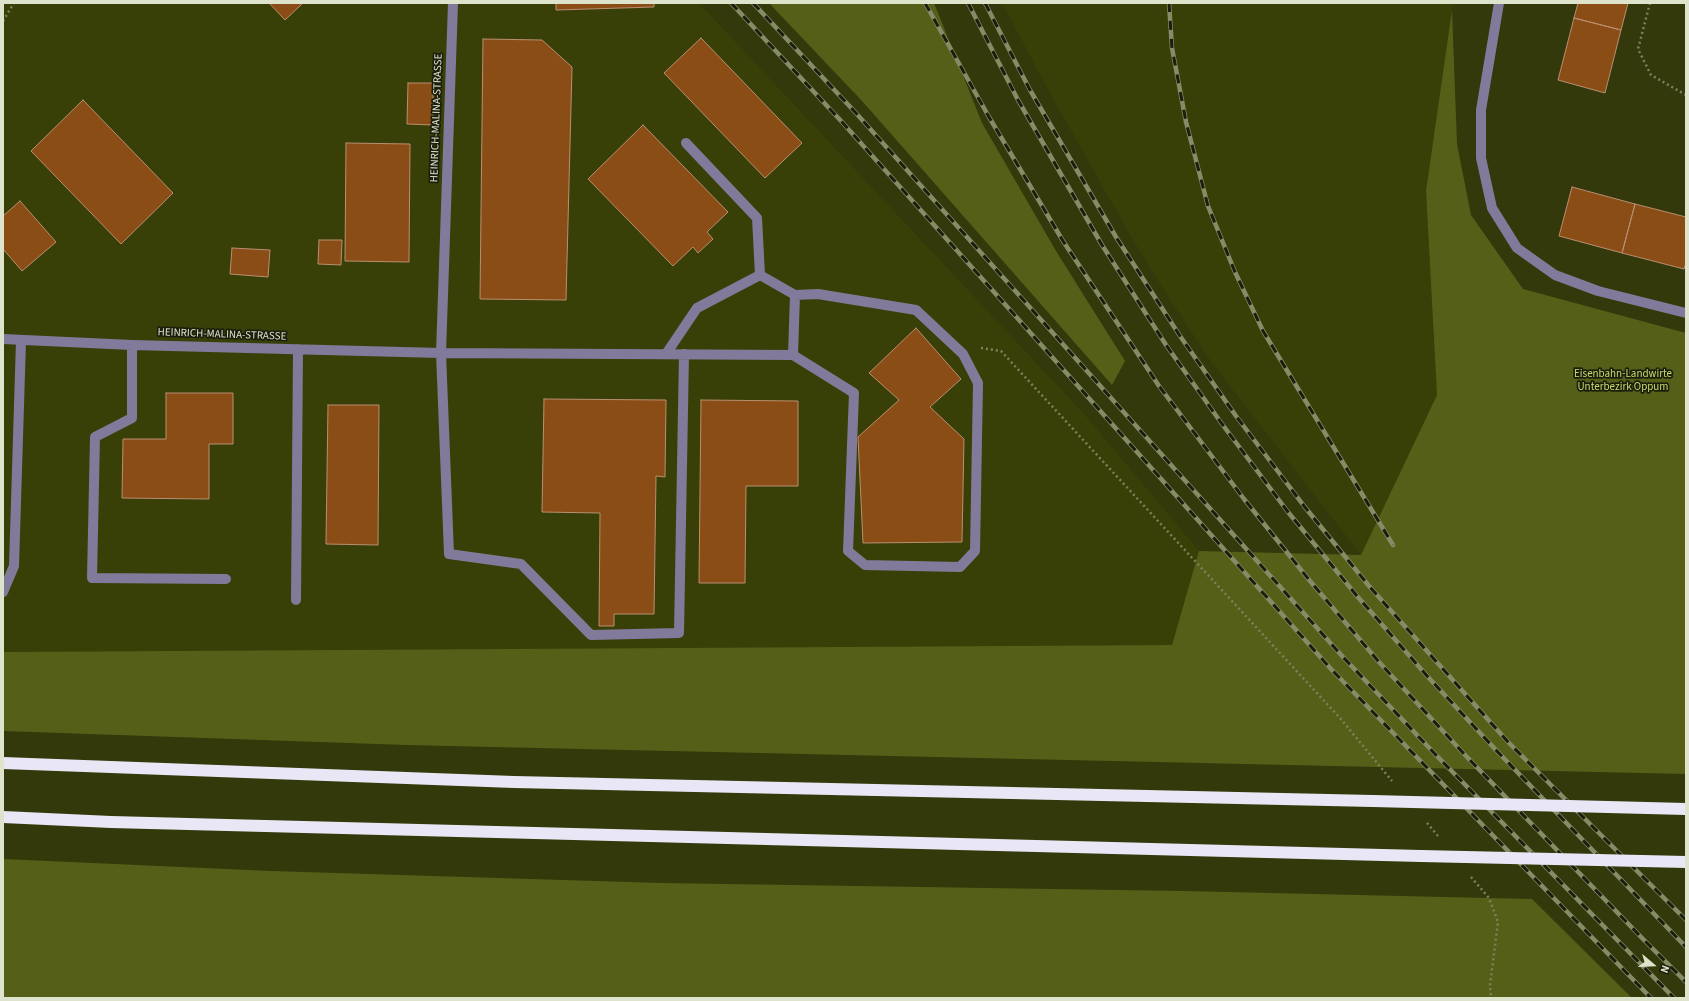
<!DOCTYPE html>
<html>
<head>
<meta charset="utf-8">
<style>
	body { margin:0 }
	#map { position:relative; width:1689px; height:1001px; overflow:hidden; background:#33390a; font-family:"Source Sans 3",sans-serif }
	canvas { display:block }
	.frame { position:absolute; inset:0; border:4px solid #dee3cb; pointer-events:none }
	.north { position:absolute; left:1633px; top:945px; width:40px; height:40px; -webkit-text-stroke:3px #1b1e0c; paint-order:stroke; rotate:109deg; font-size:11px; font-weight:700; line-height:16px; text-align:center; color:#dee3cb }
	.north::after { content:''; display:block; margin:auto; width:14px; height:18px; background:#dee3cb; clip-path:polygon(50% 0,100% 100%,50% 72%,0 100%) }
</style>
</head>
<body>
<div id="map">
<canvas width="1689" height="1001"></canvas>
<div class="frame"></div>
<div class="north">N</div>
</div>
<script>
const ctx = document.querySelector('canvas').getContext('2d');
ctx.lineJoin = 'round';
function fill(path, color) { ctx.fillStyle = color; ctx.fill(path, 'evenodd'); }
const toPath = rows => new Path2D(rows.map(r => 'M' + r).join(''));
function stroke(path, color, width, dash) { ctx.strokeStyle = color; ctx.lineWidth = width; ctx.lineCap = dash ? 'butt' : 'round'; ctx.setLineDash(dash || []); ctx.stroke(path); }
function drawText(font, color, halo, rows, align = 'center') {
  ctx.font = font + ' "Source Sans 3",sans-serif'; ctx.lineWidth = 3.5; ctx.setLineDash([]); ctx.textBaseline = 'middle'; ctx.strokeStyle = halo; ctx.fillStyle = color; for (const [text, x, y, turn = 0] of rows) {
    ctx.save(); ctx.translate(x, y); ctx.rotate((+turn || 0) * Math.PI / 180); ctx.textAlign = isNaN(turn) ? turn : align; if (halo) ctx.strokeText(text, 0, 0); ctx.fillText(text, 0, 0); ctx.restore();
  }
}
fill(toPath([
	[3,3,699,3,1085,415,1199,551,1172,645,3,652],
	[1002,3,1453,3,1426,191,1437,395,1361,555,1212,363,1160,284,1126,228,1044,82]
]), '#394007');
fill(toPath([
	[769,3,934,3,982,123,1056,251,1125,361,1112,385,863,102],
	[1452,10,1457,144,1471,215,1523,289,1686,333,1686,774,406,745,3,731,3,652,1172,645,1199,551,1361,555,1437,395,1426,191],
	[3,859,271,871,661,883,1183,891,1532,899,1632,998,3,998]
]), '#565f18');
const building = toPath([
	[269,3,303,3,285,20,269,3],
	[556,3,654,3,654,7,556,10,556,3],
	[1578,3,1628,3,1621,30,1574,18,1578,3],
	[1574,18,1621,30,1605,93,1558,80,1574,18],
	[701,38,802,143,765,178,664,73,701,38],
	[483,39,542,40,572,67,566,300,480,299,483,39],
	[408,83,433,83,433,125,407,124,408,83],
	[83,100,173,193,121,244,31,151,83,100],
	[643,125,728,212,707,232,713,239,698,253,693,247,673,266,588,179,643,125],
	[346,143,410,144,409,262,345,261,346,143],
	[1572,187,1635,204,1622,253,1559,236,1572,187],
	[20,201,56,242,22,271,3,249,3,216,20,201],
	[1635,204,1686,217,1686,263,1684,269,1622,253,1635,204],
	[319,240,342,240,341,265,318,264,319,240],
	[232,248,270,250,268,277,230,274,232,248],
	[916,328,961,379,930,407,964,439,962,542,863,543,858,437,899,400,869,373,916,328],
	[166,393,233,393,233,444,209,444,209,499,122,498,123,439,166,439,166,393],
	[544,399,666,400,665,477,656,476,654,614,614,614,614,626,599,626,600,513,542,512,544,399],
	[701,400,798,401,798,486,746,486,745,583,699,583,701,400],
	[328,405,379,405,378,545,326,544,328,405]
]);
fill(building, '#8b4d16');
stroke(building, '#b98f71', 1);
stroke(toPath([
	[1650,3,1638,49,1651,75,1686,95],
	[3,21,14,3],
	[981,348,1001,351,1340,718,1392,781],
	[1427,823,1438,836],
	[1471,877,1489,898,1498,922,1490,985,1491,998]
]), '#7d825d', 2.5, [2, 3]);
stroke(toPath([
	[453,3,441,353,449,554,521,564,591,635,679,633,684,354],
	[1499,3,1481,110,1481,158,1492,208,1517,248,1555,275,1598,291,1686,313],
	[686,143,757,218,760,275],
	[3,339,132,345,441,353,793,355,795,295,760,275,697,308,666,354],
	[132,345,132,418,95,437,92,578,226,579],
	[793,355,854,393,848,551,865,565,960,567,975,551,978,383,963,354,916,310,818,294,795,295],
	[3,592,14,566,21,341],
	[296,600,298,349]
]), '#827a9a', 10);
stroke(toPath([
	[3,763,514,782,1373,801],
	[3,817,111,822,1421,856]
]), '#e9e6f5', 12);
const rail = toPath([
	[731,3,842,122,1331,669,1651,998],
	[753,3,855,112,1343,657,1436,755,1674,998],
	[925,3,989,117,1063,241,1159,386,1244,499,1310,581,1379,662,1466,756,1642,938,1686,982],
	[968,3,1018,100,1102,245,1166,345,1222,424,1288,512,1357,596,1428,677,1495,749,1686,947],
	[985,3,1030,90,1116,237,1180,336,1236,416,1304,506,1369,586,1508,742,1686,920],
	[1169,3,1172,48,1186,122,1208,206,1235,272,1263,331,1393,545]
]);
stroke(rail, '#868c68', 4.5);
stroke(rail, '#1b1e0c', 3, [9]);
stroke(toPath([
	[1373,801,1686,809],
	[1421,856,1686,862]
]), '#e9e6f5', 12);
drawText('11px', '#dee3cb', '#1b1e0c', [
	["HEINRICH-MALINA-STRASSE",437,118,-88],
	["HEINRICH-MALINA-STRASSE",222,335,2]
]);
drawText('11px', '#c9db6d', '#1b1e0c', [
	["Eisenbahn-Landwirte",1623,375],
	["Unterbezirk Oppum",1623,388]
]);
</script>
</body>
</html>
